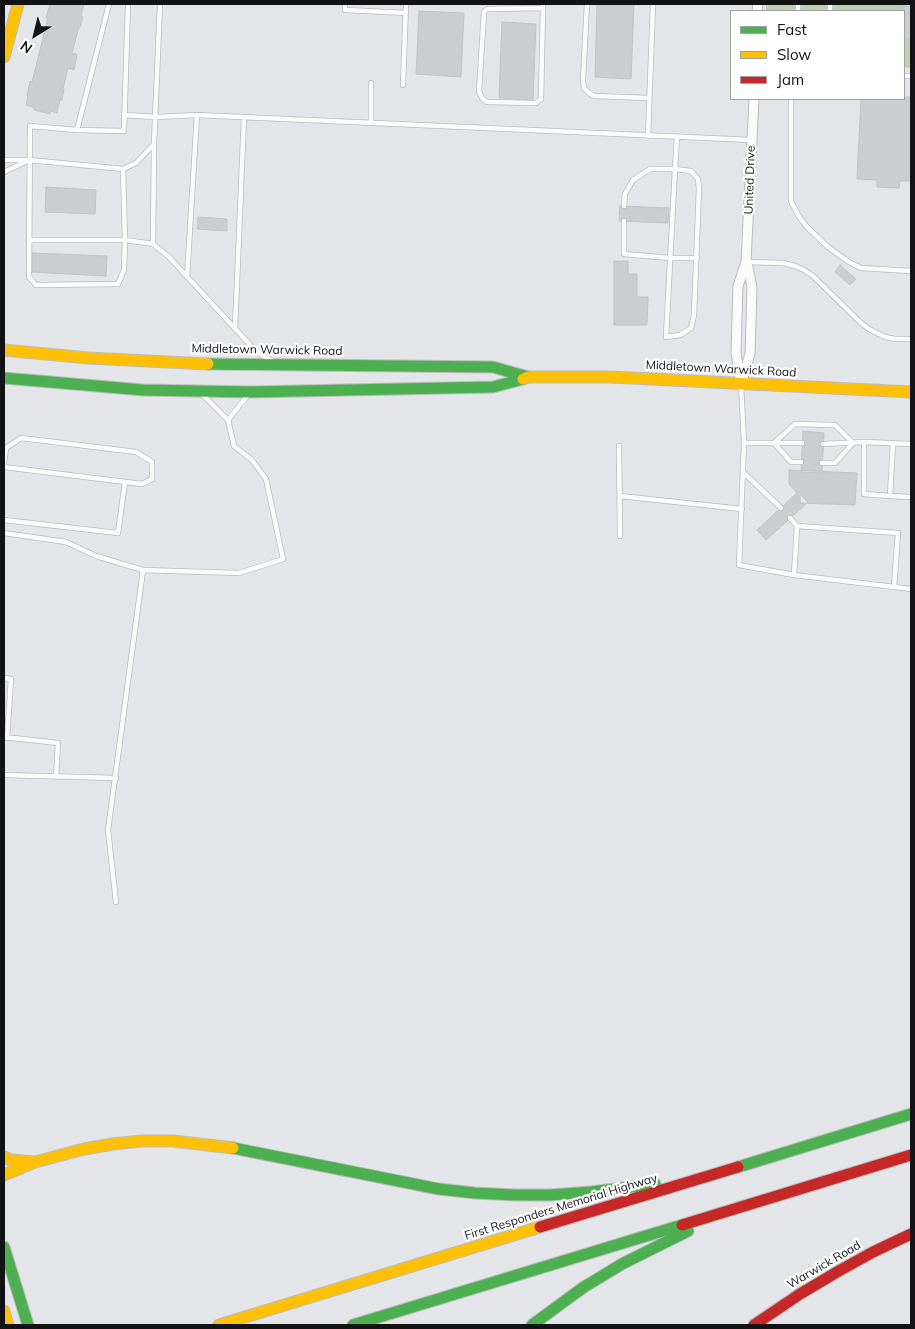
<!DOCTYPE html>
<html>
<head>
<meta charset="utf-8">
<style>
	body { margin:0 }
	#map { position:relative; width:915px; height:1329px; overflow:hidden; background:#e3e5e8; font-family:Mulish,sans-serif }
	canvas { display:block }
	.frame { position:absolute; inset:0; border:5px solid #131315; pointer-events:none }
	.legend { position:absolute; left:730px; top:10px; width:175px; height:90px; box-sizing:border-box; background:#fff; border:1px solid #a1a1a1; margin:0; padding:6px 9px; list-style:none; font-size:15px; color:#131315 }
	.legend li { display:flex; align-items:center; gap:10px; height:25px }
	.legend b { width:25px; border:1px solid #a1a1a1 }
	.north { position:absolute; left:10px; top:10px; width:50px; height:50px; -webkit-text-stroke:4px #fff; paint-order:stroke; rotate:216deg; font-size:14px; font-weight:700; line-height:20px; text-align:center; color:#131315 }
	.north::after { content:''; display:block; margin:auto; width:18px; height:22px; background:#131315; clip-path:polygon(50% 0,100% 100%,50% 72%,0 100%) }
</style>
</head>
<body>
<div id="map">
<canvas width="915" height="1329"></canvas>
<div class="frame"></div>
<ul class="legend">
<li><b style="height:6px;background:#4caf50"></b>Fast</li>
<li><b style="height:6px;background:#ffc107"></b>Slow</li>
<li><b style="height:6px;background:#c62828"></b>Jam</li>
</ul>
<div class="north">N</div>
</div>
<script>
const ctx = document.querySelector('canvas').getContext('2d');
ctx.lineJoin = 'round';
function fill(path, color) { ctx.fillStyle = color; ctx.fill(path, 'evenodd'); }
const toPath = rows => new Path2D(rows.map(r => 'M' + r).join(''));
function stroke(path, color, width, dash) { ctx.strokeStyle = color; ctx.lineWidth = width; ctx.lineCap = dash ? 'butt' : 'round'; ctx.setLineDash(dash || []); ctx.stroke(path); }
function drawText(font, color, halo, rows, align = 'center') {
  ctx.font = font + ' Mulish,sans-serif'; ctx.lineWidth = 4.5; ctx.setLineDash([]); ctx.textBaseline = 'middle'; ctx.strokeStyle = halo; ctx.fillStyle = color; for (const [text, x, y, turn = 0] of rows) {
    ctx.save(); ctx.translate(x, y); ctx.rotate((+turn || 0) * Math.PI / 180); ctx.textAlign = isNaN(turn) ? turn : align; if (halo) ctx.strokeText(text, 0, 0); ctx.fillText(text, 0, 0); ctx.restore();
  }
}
fill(toPath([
	[766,4,911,4,911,68,904,67,904,11,766,11]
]), '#c1cfb1');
const building = toPath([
	[50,4,84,4,81,17,83,17,80,27,79,27,72,53,77,54,74,70,68,68,63,89,64,89,62,100,60,100,57,113,50,111,50,114,34,110,35,108,26,105,28,96,27,96,30,81,32,82,48,18,46,18,50,4],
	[597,4,634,4,631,79,595,77,597,4],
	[903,4,911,4,911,39,904,39,903,4],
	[419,11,464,13,461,77,416,74,419,11],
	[502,22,536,24,533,100,499,98,502,22],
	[904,97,911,97,911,181,900,181,899,188,877,187,877,180,857,179,861,99,904,99,904,97],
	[46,187,96,190,95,214,45,212,46,187],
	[620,206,669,208,668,223,619,221,620,206],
	[198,217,227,219,227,231,197,229,198,217],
	[32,253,107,256,106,276,32,272,32,253],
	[614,261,628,261,628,274,637,274,637,297,648,297,647,325,614,325,614,261],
	[840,265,856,279,850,285,835,272,840,265],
	[803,431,824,433,822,473,801,472,803,431],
	[789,470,857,473,855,505,800,503,800,496,789,484,789,470],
	[798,492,808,502,766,540,757,530,798,492]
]);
fill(building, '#cccdcf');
stroke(building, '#c1c2c4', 1);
const lane = toPath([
	[345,4,345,10,406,13],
	[543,4,543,8,541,99,536,103,487,102,482,98,479,91,484,12,487,9,543,8],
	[587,4,583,80,584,88,589,93,594,96,649,98],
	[798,11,798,4],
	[830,11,830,4],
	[904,76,911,76],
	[403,85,406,4],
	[791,99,791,201,798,215,806,226,828,247,849,262,861,268,911,271],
	[124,115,156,117,197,115,752,140],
	[371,123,371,83],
	[77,130,109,4],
	[648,136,653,4],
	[4,160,29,160,123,169,136,163,154,144],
	[123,169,125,240,124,270,118,284,36,285,29,277,30,126,77,130,124,131,128,4],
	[4,172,27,161],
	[624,206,625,194,633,180,650,169,675,169,691,171,698,179,699,188,694,315,691,328,680,335,666,337,675,169,677,137],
	[624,221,624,254,670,258,697,258],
	[29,240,125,240,153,244,169,257,252,347,259,353,272,361],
	[153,244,154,144,160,4],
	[747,262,783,263,795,266,804,270,813,276,861,323,869,329,885,337,895,339,911,339],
	[187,277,197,115],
	[235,329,244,117],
	[741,385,744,443,739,565,794,575,911,589],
	[201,393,228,420,248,395],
	[864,442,864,494,890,496],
	[744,443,802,443],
	[893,443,890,496,911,497],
	[823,444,864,442,911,444],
	[619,446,620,536],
	[801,462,791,462,774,443,795,424,835,425,853,443,835,463,822,463],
	[4,464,6,448,21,438,136,452,152,462,152,479,142,484,4,467],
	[744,473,781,508],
	[620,496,742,509],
	[790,518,797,526,898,533,894,587],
	[4,520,118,533,125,482],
	[4,533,66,542,96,556,143,570],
	[794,575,797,526],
	[4,678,11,679,7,738],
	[4,737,58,743,56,777],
	[4,775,116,778],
	[116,902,108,830,143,570,239,573,283,559,266,479,252,460,234,446,228,420]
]);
const street = toPath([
	[757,11,758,4],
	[742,381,750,354,752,287,747,263],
	[741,383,736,353,738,286,746,262,754,99]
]);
const fast = toPath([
	[208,364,493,367,528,377],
	[4,378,143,390,251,392,493,387,523,379],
	[233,1148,439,1189,475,1193,515,1195,550,1195,591,1192,655,1184],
	[738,1167,911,1114],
	[4,1247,28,1325],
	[353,1325,682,1225],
	[532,1325,584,1287,622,1264,688,1231]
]);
const slow = toPath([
	[4,57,18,4],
	[4,350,88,358,208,364],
	[523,379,528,377,611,377,911,392],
	[4,1157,11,1160,33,1162],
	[4,1175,35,1162,84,1149,113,1144,141,1141,173,1141,233,1148],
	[4,1311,8,1325],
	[219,1325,540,1227]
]);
const jam = toPath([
	[682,1225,911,1155],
	[540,1227,738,1167],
	[754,1325,800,1294,837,1272,873,1252,911,1234]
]);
stroke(lane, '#babcbe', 6);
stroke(street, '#babcbe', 11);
stroke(fast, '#babcbe', 13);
stroke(slow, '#babcbe', 13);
stroke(jam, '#babcbe', 13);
stroke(lane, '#fbfbfc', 4.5);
stroke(street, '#fbfbfc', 9);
stroke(fast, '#4caf50', 11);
stroke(slow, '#ffc107', 11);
stroke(jam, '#c62828', 11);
drawText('12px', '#131315', '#fff', [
	["United Drive",750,180,-88],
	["Middletown Warwick Road",267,350,1],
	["Middletown Warwick Road",721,369,3],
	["First Responders Memorial Highway",561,1207,-17],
	["Warwick Road",824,1265,-30]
]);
</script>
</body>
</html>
